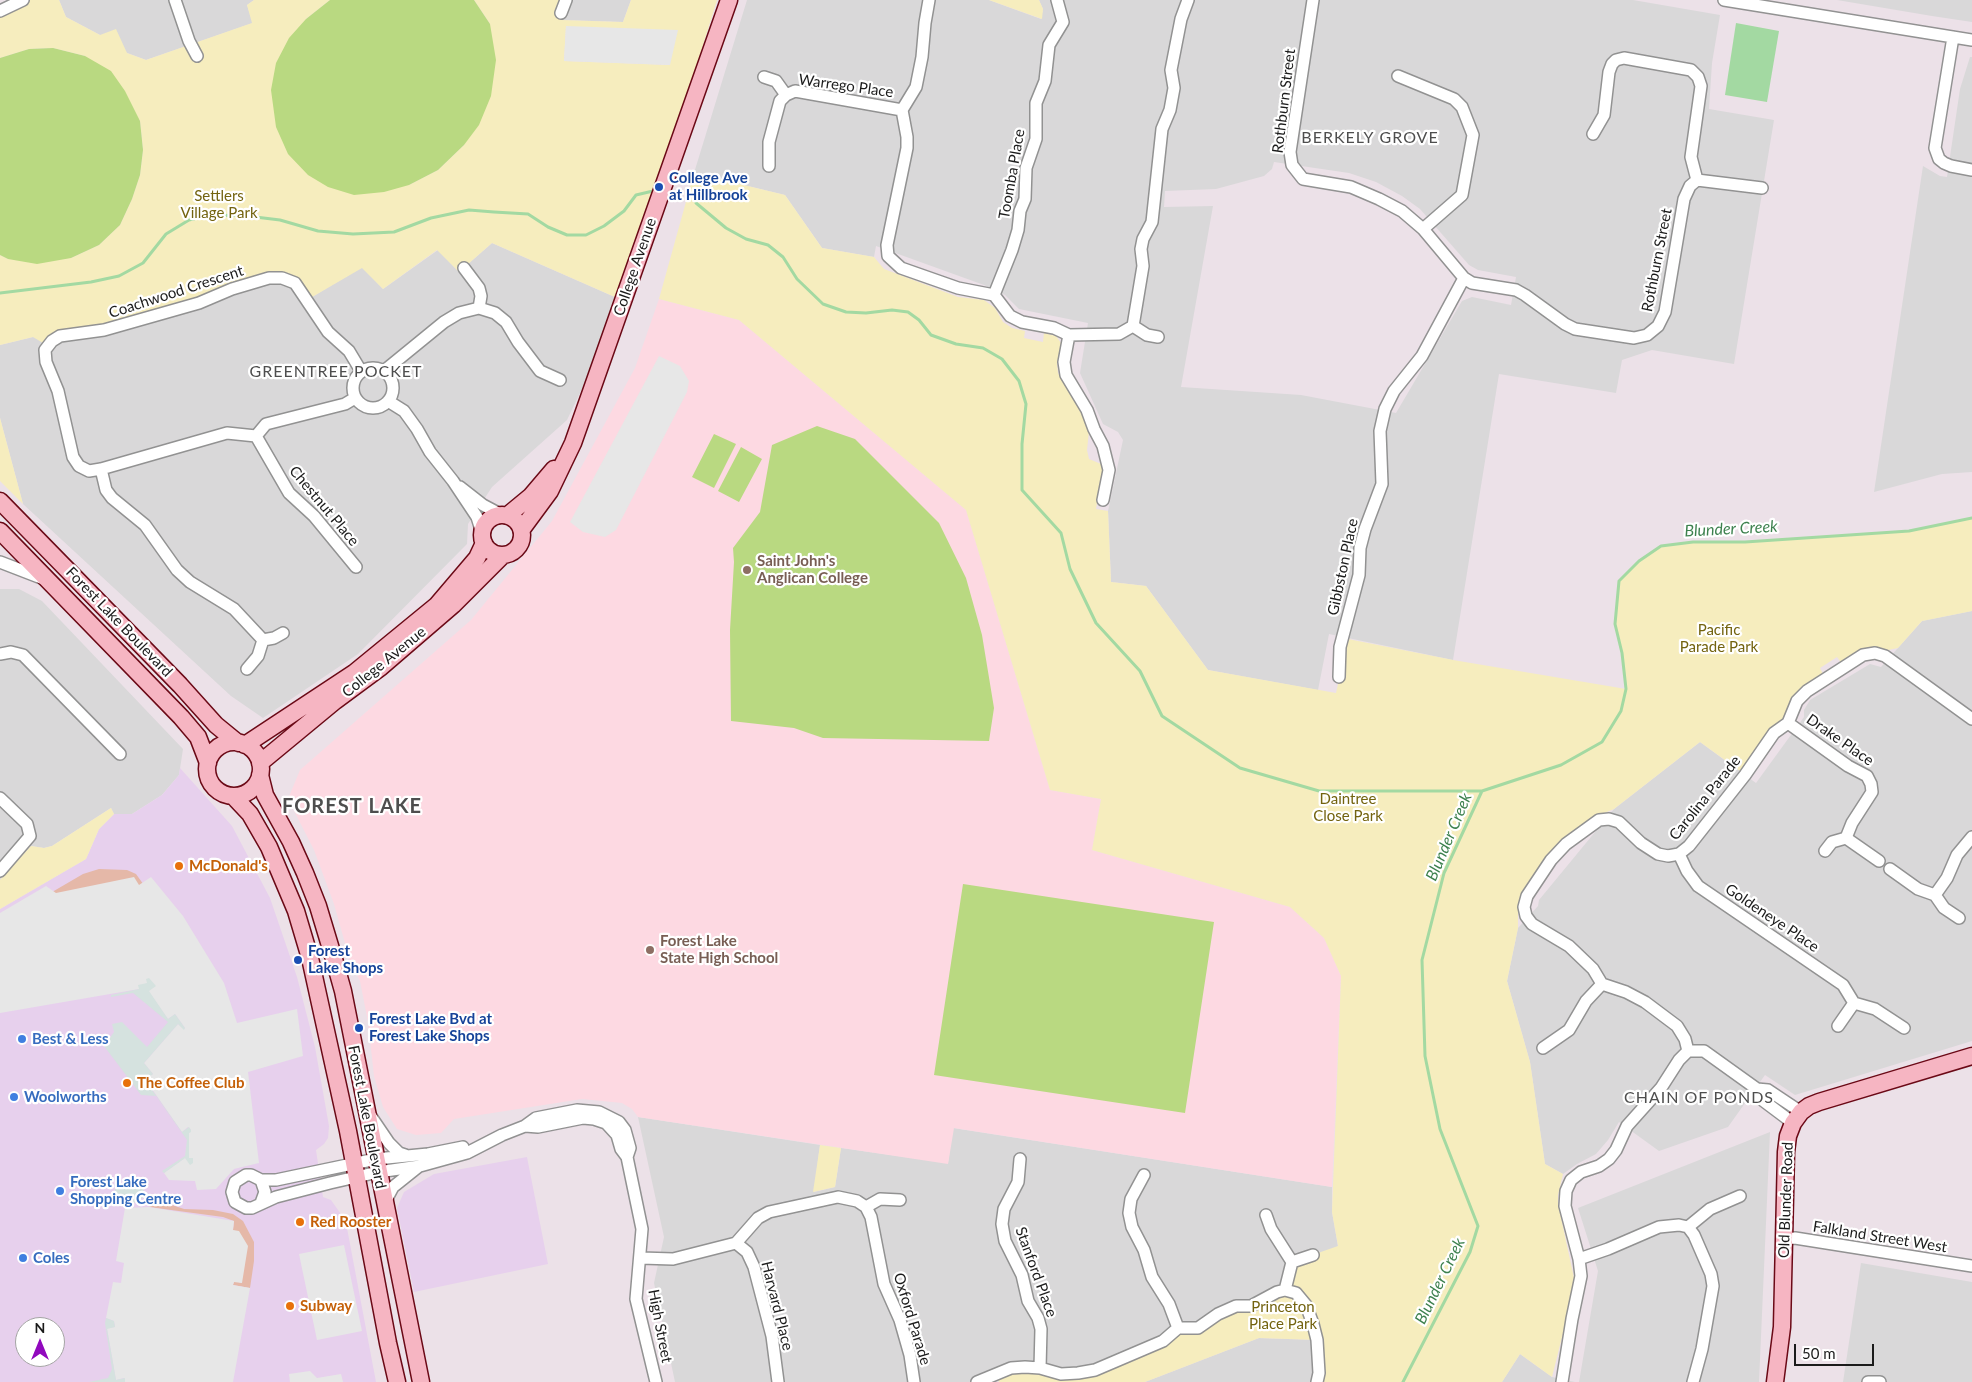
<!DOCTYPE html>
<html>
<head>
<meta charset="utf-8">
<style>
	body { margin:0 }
	#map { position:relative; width:1972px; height:1382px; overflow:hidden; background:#ece1e8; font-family:Lato,sans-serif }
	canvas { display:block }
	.north { position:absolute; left:15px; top:1317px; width:50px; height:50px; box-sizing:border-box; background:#fff; border:1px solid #a4a4a4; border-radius:50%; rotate:0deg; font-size:14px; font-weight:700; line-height:20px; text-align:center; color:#1b1b1b }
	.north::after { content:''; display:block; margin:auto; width:18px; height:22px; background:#9108be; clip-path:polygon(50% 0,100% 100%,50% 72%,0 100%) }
	.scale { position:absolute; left:1794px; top:1344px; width:80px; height:22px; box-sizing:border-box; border:2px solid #1b1b1b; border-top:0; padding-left:6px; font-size:15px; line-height:18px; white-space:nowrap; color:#1b1b1b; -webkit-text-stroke:4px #fff; paint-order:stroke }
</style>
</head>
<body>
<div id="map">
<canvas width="1972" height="1382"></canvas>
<div class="north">N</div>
<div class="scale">50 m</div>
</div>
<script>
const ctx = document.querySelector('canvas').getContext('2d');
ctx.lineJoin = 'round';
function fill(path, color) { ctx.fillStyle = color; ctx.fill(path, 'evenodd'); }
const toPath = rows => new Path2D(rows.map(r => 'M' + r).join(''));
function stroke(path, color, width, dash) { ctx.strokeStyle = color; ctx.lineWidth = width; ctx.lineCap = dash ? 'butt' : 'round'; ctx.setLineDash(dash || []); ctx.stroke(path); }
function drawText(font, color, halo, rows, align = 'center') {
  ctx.font = font + ' Lato,sans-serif'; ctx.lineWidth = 4.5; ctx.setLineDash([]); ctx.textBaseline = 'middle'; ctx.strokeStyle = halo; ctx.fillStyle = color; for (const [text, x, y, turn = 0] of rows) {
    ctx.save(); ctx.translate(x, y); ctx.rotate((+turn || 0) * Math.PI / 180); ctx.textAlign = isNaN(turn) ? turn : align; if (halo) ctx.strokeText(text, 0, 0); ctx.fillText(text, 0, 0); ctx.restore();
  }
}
fill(toPath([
	[59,0,254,0,247,5,253,23,146,60,127,53,100,35,66,17],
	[560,0,631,0,623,22,561,20,554,18],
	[747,0,989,0,1041,19,1043,9,1039,0,1633,0,1720,15,1712,63,1709,109,1774,120,1734,364,1652,350,1622,360,1616,393,1499,374,1453,660,1329,634,1318,690,1208,670,1146,586,1111,582,1108,511,1123,440,1118,432,1103,424,1080,373,1088,323,1019,309,1005,295,984,285,876,246,874,257,822,248,785,195,694,173],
	[1274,162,1349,173,1376,182,1402,196,1420,209,1469,265,1478,270,1516,277,1511,305,1472,297,1462,301,1396,413,1301,395,1181,387,1213,206,1164,207,1165,191,1216,189,1264,176,1272,169],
	[1837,0,1972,0,1972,22,1932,16],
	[1970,57,1972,57,1972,472,1942,474,1874,492,1923,166,1940,176,1947,177,1960,89],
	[492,243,624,301,567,420,492,487,468,524,467,544,358,654,263,718,231,696,23,504,0,418,0,345,33,337,52,341,282,278,307,300,362,267,383,289,438,250,459,272],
	[0,589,19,589,42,601,183,749,179,775,162,795,132,814,114,814,111,808,52,846,44,848,31,846,0,880],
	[1972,611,1972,1041,1795,1095,1765,1075,1728,1127,1659,1151,1619,1122,1608,1140,1596,1154,1577,1164,1563,1174,1545,1164,1530,1062,1507,981,1518,928,1538,906,1539,900,1614,809,1700,742,1756,783,1804,717,1804,710,1810,700,1870,664,1881,667,1922,621],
	[638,1117,820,1145,814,1192,835,1187,841,1148,948,1163,953,1128,1332,1187,1332,1212,1338,1246,1285,1290,1095,1370,977,1382,675,1382,654,1283,664,1237],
	[1770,1132,1759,1382,1579,1382,1598,1271,1578,1208],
	[1861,1263,1972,1282,1972,1382,1843,1382],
	[1259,1338,1317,1340,1317,1382,1145,1382],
	[1520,1354,1552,1377,1575,1382,1502,1382]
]), '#d9d8d9');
fill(toPath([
	[180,768,232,826,270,898,297,977,315,1047,329,1126,328,1138,324,1144,316,1150,323,1197,331,1200,343,1217,347,1228,376,1382,0,1382,0,909,86,859,99,829,114,814,132,814,162,795,179,775],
	[25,1327,55,1327,55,1357,25,1357],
	[527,1157,548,1264,414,1292,397,1208,404,1192,434,1174]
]), '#e7d0ed');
fill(toPath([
	[659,299,739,320,966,510,1050,790,1101,799,1092,850,1290,907,1324,938,1341,976,1332,1187,954,1128,948,1164,638,1117,632,1109,622,1103,582,1099,454,1119,441,1133,416,1135,397,1129,383,1107,374,1076,368,1022,360,981,350,961,334,904,314,850,288,799,300,770,471,620,552,521,635,368]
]), '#fdd9e2');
fill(toPath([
	[99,869,127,870,136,874,207,973,47,895,83,874],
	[165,1199,172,1205,184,1209,213,1210,233,1214,243,1221,254,1242,254,1261,250,1288,233,1285,234,1281,242,1283,233,1230,234,1221,223,1217,149,1207,161,1200]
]), '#e5b8a8');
fill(toPath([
	[23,0,59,0,66,17,100,35,116,29,127,53,146,60,252,23,247,5,254,0,330,0,306,19,409,185,438,170,464,145,490,24,474,0,560,0,555,17,561,20,623,22,631,0,717,0,624,301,492,243,459,272,437,250,383,289,362,268,307,300,282,278,199,303,60,336,48,346,33,337,0,345,0,255,8,259,71,258,99,245,120,225,132,199,140,175,143,150,140,121,85,56,53,48,29,49,0,58,0,11],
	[566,26,670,65,564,61],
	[989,0,1039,0,1043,9,1042,19],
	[694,173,785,195,822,248,874,257,884,269,958,297,984,300,995,308,1003,322,1012,328,1025,331,1024,338,1043,342,1044,333,1056,336,1061,343,1057,364,1058,373,1081,409,1089,431,1087,450,1089,459,1101,464,1103,467,1096,509,1108,511,1111,582,1146,586,1208,670,1336,693,1348,639,1453,660,1626,689,1622,653,1615,624,1619,581,1639,561,1661,546,1693,542,1745,542,1909,531,1972,518,1972,611,1922,621,1898,648,1888,650,1874,648,1842,664,1837,657,1820,668,1824,676,1786,719,1769,733,1740,771,1700,742,1614,809,1590,819,1572,832,1554,848,1536,871,1521,896,1518,906,1518,928,1507,981,1530,1062,1545,1164,1563,1174,1558,1195,1558,1204,1574,1278,1573,1293,1552,1377,1520,1354,1502,1382,1317,1382,1317,1340,1259,1338,1145,1382,999,1382,996,1377,1011,1368,1078,1373,1178,1328,1198,1328,1285,1290,1292,1262,1338,1246,1332,1212,1341,976,1324,938,1290,907,1092,850,1101,799,1050,790,966,510,739,320,659,299],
	[0,418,23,504,0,481],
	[111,808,114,814,99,829,86,859,0,909,0,880,31,846,44,848,52,846],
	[820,1145,841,1148,835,1187,813,1192]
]), '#f6edbe');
fill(toPath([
	[330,0,474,0,490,24,496,60,491,96,479,125,464,145,438,170,409,185,384,192,354,195,328,187,308,175,288,154,276,127,271,90,276,63,289,38,306,19],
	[53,48,85,56,111,71,125,91,140,121,143,150,140,175,132,199,120,225,99,245,71,258,37,264,8,259,0,255,0,58,29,49],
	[817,426,855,439,939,523,966,578,982,635,994,708,989,741,823,738,794,728,731,721,730,630,734,562,733,548,760,512,772,445],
	[714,434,736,444,714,488,692,477],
	[741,447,762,459,739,502,718,491],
	[963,884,1214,922,1185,1113,934,1075]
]), '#b9d981');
fill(toPath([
	[566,26,678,30,670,65,564,61],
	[659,356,680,366,689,381,687,392,616,530,605,537,583,532,570,522],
	[134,877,139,885,151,877,183,916,224,983,237,1023,297,1009,303,1056,248,1072,259,1163,234,1169,216,1189,197,1190,195,1181,169,1180,164,1173,185,1158,189,1159,189,1133,191,1130,188,1127,182,1132,145,1079,153,1074,144,1063,178,1024,184,1029,185,1028,175,1014,168,1019,148,991,147,983,139,989,0,1013,0,913,46,886,56,893],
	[149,1207,234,1221,233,1230,239,1231,248,1246,242,1283,234,1282,233,1285,250,1288,233,1382,125,1382,124,1378,116,1380,107,1328,115,1327,114,1321,106,1318,113,1282,121,1283,124,1263,116,1261,125,1208],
	[344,1245,362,1331,317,1340,299,1254],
	[310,1371,317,1378,341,1374,343,1382,290,1382,289,1374]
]), '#e7e7e7');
fill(toPath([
	[149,978,156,986,149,991,168,1019,175,1014,185,1028,184,1030,178,1024,144,1063,153,1074,145,1080,182,1132,189,1127,191,1130,191,1132,189,1133,189,1158,193,1158,193,1163,190,1165,185,1158,164,1173,162,1171,185,1156,187,1140,156,1096,141,1095,104,1046,114,1032,112,1024,122,1022,147,1047,168,1022,133,993,111,997,111,995,139,989,138,985,147,983,146,979],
	[143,1180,144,1197,134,1203,133,1208,125,1208,118,1195,115,1195,115,1185],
	[106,1318,114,1321,115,1327,107,1329,116,1380,125,1378,125,1382,89,1382,108,1378,112,1369,105,1323]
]), '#d5e2df');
fill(toPath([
	[1736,23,1779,31,1767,102,1725,95]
]), '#a3d9a2');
stroke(toPath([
	[696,203,726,228,746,239,768,245,783,257,797,279,823,304,846,312,866,313,892,310,908,312,919,320,931,335,956,344,983,348,1002,359,1019,381,1026,404,1022,444,1022,490,1061,533,1070,569,1096,623,1140,671,1162,716,1240,768,1319,791,1482,791],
	[0,293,91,282,119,276,143,263,166,234,189,220,206,216,239,215,280,220,318,231,353,234,394,232,431,218,469,210,494,212,528,214,548,227,567,235,586,235,604,226,624,211,636,195,653,191],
	[1403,1382,1470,1252,1478,1226,1440,1129,1425,1056,1422,960,1444,873,1482,791,1561,765,1602,742,1621,711,1626,689,1622,653,1615,624,1619,581,1639,561,1661,546,1693,542,1745,542,1909,531,1972,518]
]), '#a3d9a2', 3);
const street = toPath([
	[175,0,189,41,197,56],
	[929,0,925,23,922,57,916,87,902,110,907,137,907,148,887,245,888,256,901,268,958,288,994,295,1010,316,1022,322,1054,328,1069,335,1119,334,1133,326,1143,266,1141,249,1143,239,1152,222,1162,129,1170,110,1174,88,1171,70,1181,19,1188,0],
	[1313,0,1290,152,1292,165,1303,179,1351,187,1379,199,1402,211,1423,229,1464,278,1472,283,1516,290,1525,295,1565,324,1575,329,1634,338,1647,335,1658,326,1665,312,1684,199,1690,186,1697,180],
	[1724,0,1972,40],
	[0,11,23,0],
	[561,13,566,0],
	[1953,37,1935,148,1939,159,1944,163,1951,166,1972,170],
	[1398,76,1454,99,1462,107,1473,135,1462,195,1423,229],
	[764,77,776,81,786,95],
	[1593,134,1604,115,1609,72,1612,64,1616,60,1624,58,1691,70,1698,77,1701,86,1691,157,1697,180],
	[769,166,769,142,780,101,786,95,795,91,902,110],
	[1697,180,1762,188],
	[464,268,479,288,481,296,479,308],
	[994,295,1012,250,1018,230,1020,211,1025,199,1026,168,1036,139,1036,103,1045,81,1049,45,1063,22,1057,0],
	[1133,326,1147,335,1158,337],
	[1069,335,1064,362,1066,375,1087,410,1094,429,1103,446,1109,470,1103,500],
	'353 388a20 20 0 1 1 40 0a20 20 0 1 1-40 0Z',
	[384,371,444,322,459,313,479,308,495,313,506,322,518,342,540,371,560,380],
	[355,398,345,404,266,424,256,436,227,433,101,469,89,471,79,466,73,457,58,391,46,362,45,350,52,341,60,336,104,330,199,303,232,289,269,278,282,278,295,283,328,332,349,351,361,371],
	[388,401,404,411,417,429,430,452,453,481,477,517,482,533],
	[256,436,289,493,314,516,356,567],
	[101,469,106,490,112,498,145,525,177,570,190,582,234,609,263,640],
	[460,487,483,505,500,514],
	[0,562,44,579],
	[0,654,11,652,23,655,120,754],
	[247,669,258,656,263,640,274,638,283,633],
	[1339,677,1340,647,1359,575,1360,548,1365,529,1382,484,1380,431,1385,409,1394,391,1422,356,1464,278],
	[1788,723,1848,766,1867,776,1871,784,1872,792,1852,823,1846,838],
	[0,798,27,824,30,836,0,871],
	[1825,851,1832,842,1846,838,1879,861],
	[1679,854,1687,871,1698,886,1843,985,1854,1003,1875,1009,1904,1028],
	[1890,869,1918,889,1935,895,1944,908,1959,918],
	[1935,895,1947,878,1957,855,1972,837],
	[1838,1026,1854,1003],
	[1543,1048,1569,1030,1586,1001,1602,984],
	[1688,1051,1685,1039,1677,1026,1645,1002,1626,992,1602,984,1593,969,1569,946,1532,924,1526,916,1524,907,1527,896,1551,860,1566,844,1599,820,1609,819,1619,822,1641,843,1658,854,1668,856,1679,854,1689,846,1745,775,1774,733,1788,723,1797,701,1807,691,1863,655,1875,653,1885,656,1972,719],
	[1757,1089,1768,1090,1801,1112],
	[370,1115,389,1143,399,1153,405,1155],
	[525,1126,538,1127,583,1118,594,1119,606,1123,617,1135,621,1149,627,1157,642,1229,636,1299,656,1382],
	[1020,1159,1018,1182,1004,1209,1002,1224,1005,1241,1022,1275,1028,1301,1038,1318,1041,1329,1040,1368],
	[1144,1175,1131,1199,1129,1213,1132,1227,1144,1250,1152,1277,1169,1304,1178,1328],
	[261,1180,276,1180,376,1159,428,1154,463,1147],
	[261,1203,265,1192,261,1180,251,1175,246,1175,235,1182,232,1192,235,1202,246,1208,252,1208,276,1197,330,1183,378,1172,420,1166,467,1153,502,1135,525,1126,536,1118,577,1110,599,1112,619,1122,625,1130,630,1148,627,1157],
	[384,1204,393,1187,418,1167],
	[866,1207,880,1199,900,1200],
	[1266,1215,1271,1229,1292,1262],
	[1688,1227,1710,1209,1740,1196],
	[1784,1239,1795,1238,1972,1266],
	[736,1243,747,1252,754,1267,772,1336,778,1382],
	[641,1258,673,1259,736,1243,758,1218,769,1212,838,1197,857,1201,866,1207,871,1217,884,1284,900,1320,910,1355,914,1382],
	[1579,1259,1608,1249,1659,1227,1679,1225,1688,1227,1694,1235,1711,1274,1713,1286,1702,1349,1693,1382],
	[1285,1290,1292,1262,1313,1255],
	[977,1382,1011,1368,1025,1367,1040,1368,1061,1374,1078,1373,1095,1370,1163,1341,1178,1328,1198,1328,1218,1314,1236,1306,1251,1306,1277,1292,1285,1290,1296,1293,1306,1305,1313,1324,1317,1340,1319,1373,1317,1382],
	[1562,1382,1572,1319,1581,1276,1579,1259,1565,1206,1566,1191,1571,1180,1581,1172,1599,1166,1609,1159,1616,1150,1627,1126,1661,1088,1679,1060,1688,1051,1704,1051,1757,1089,1761,1099,1793,1123],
	[1868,1382,1880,1382]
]);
const secondary = toPath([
	[0,501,180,685,216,725,238,743],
	'482 535a20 20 0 1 1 40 0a20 20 0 1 1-40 0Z',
	[508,515,531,496,554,469],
	[522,529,550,491,573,443,729,0],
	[0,531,181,717,198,737,208,763],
	'207 769a27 27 0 1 1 54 0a27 27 0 1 1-54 0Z',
	[245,745,354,673,437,605,477,558,484,543],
	[260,763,335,701,381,667,453,605,503,555],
	[260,775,265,795,291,842,305,873,318,906,334,959,343,991,421,1382],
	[233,796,250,814,269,847,296,911,310,958,348,1131,388,1343,397,1382],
	[1775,1382,1782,1327,1786,1152,1788,1136,1793,1123,1801,1112,1809,1106,1819,1102,1972,1056]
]);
stroke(street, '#929292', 14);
stroke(secondary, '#6b0916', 19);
stroke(street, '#fff', 11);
stroke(secondary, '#f6b5c2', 16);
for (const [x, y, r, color] of [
	[659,187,5,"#1a4fb4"],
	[747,570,5,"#8d6e63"],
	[179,866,5,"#e8710a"],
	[650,950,5,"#8d6e63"],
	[298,960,5,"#1a4fb4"],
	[359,1028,5,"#1a4fb4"],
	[22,1039,5,"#3f7fe0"],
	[127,1083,5,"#e8710a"],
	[14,1097,5,"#3f7fe0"],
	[60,1191,5,"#3f7fe0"],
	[300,1222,5,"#e8710a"],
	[23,1258,5,"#3f7fe0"],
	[290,1306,5,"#e8710a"]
]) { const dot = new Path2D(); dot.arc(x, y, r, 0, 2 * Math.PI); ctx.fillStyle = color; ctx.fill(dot); stroke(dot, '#fff', 2); }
drawText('15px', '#1b1b1b', '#fff', [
	["Warrego Place",846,86,8],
	["Rothburn Street",1284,101,-83],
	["Toomba Place",1012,174,-80],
	["Rothburn Street",1657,260,-79],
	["College Avenue",635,267,-71],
	["Coachwood Crescent",176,292,-18],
	["Chestnut Place",324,506,50],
	["Gibbston Place",1343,567,-78],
	["Forest Lake Boulevard",119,622,46],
	["College Avenue",384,662,-39],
	["Drake Place",1840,740,35],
	["Carolina Parade",1705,798,-51],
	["Goldeneye Place",1772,918,34],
	["Forest Lake Boulevard",367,1117,79],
	["Old Blunder Road",1786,1200,-88],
	["Falkland Street West",1880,1237,9],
	["Stanford Place",1036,1272,70],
	["Harvard Place",777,1306,76],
	["Oxford Parade",912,1319,73],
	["High Street",660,1326,79]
]);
drawText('bold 15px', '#164399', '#fff', [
	["College Ave",669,178],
	["at Hillbrook",669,195],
	["Forest",308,951],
	["Lake Shops",308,968],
	["Forest Lake Bvd at",369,1019],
	["Forest Lake Shops",369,1036]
], 'left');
drawText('15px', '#73630f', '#fff', [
	["Settlers",219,196],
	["Village Park",219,213],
	["Pacific",1719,630],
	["Parade Park",1719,647],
	["Daintree",1348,799],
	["Close Park",1348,816],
	["Princeton",1283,1307],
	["Place Park",1283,1324]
]);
drawText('bold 15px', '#785e54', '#fff', [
	["Saint John's",757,561],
	["Anglican College",757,578],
	["Forest Lake",660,941],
	["State High School",660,958]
], 'left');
drawText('bold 15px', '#c56008', '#fff', [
	["McDonald's",189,866],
	["The Coffee Club",137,1083],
	["Red Rooster",310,1222],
	["Subway",300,1306]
], 'left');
drawText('bold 15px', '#366cbe', '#fff', [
	["Best & Less",32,1039],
	["Woolworths",24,1097],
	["Forest Lake",70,1182],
	["Shopping Centre",70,1199],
	["Coles",33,1258]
], 'left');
ctx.letterSpacing = '1px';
drawText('16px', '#4e4e4e', '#fff', [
	["BERKELY GROVE",1370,138],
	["GREENTREE POCKET",336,372],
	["CHAIN OF PONDS",1699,1098]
]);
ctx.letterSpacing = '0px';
drawText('italic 16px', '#3d814e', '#fff', [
	["Blunder Creek",1731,529,-3],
	["Blunder Creek",1449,837,-67],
	["Blunder Creek",1440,1281,-64]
]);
ctx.letterSpacing = '1px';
drawText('bold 20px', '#4e4e4e', '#fff', [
	["FOREST LAKE",352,807]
]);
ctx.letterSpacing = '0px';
</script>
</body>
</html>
